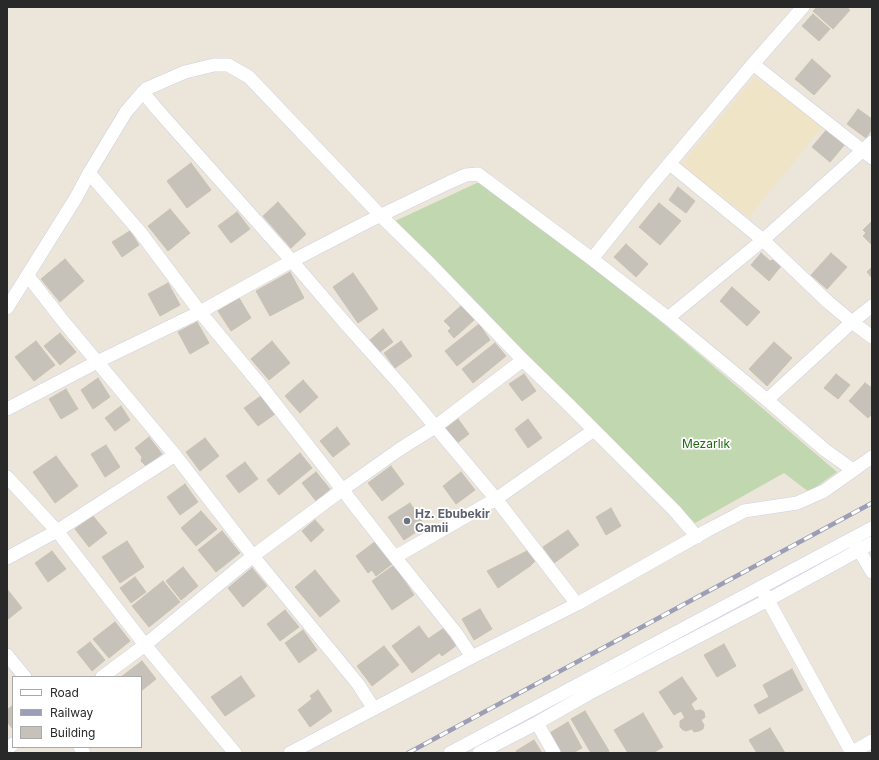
<!DOCTYPE html>
<html>
<head>
<meta charset="utf-8">
<style>
	body { margin:0 }
	#map { position:relative; width:879px; height:760px; overflow:hidden; background:#ece5d9; font-family:Inter,sans-serif }
	canvas { display:block }
	.frame { position:absolute; inset:0; border:8px solid #292929; pointer-events:none }
	.legend { position:absolute; left:12px; top:676px; width:130px; height:72px; box-sizing:border-box; background:#fff; border:1px solid #a9a9a9; margin:0; padding:5px 7px; list-style:none; font-size:12px; color:#292929 }
	.legend li { display:flex; align-items:center; gap:8px; height:20px }
	.legend b { width:20px; border:1px solid #a9a9a9 }
</style>
</head>
<body>
<div id="map">
<canvas width="879" height="760"></canvas>
<div class="frame"></div>
<ul class="legend">
<li><b style="height:5px;background:#fff"></b>Road</li>
<li><b style="height:5px;background:#9c9eb5"></b>Railway</li>
<li><b style="height:11px;background:#c7c2b9"></b>Building</li>
</ul>
</div>
<script>
const ctx = document.querySelector('canvas').getContext('2d');
ctx.lineJoin = 'round';
function fill(path, color) { ctx.fillStyle = color; ctx.fill(path, 'evenodd'); }
const toPath = rows => new Path2D(rows.map(r => 'M' + r).join(''));
function stroke(path, color, width, dash) { ctx.strokeStyle = color; ctx.lineWidth = width; ctx.lineCap = dash ? 'butt' : 'round'; ctx.setLineDash(dash || []); ctx.stroke(path); }
function drawText(font, color, halo, rows, align = 'center') {
  ctx.font = font + ' Inter,sans-serif'; ctx.lineWidth = 3.5; ctx.setLineDash([]); ctx.textBaseline = 'middle'; ctx.strokeStyle = halo; ctx.fillStyle = color; for (const [text, x, y, turn = 0] of rows) {
    ctx.save(); ctx.translate(x, y); ctx.rotate((+turn || 0) * Math.PI / 180); ctx.textAlign = isNaN(turn) ? turn : align; if (halo) ctx.strokeText(text, 0, 0); ctx.fillText(text, 0, 0); ctx.restore();
  }
}
fill(toPath([
	[755,77,823,126,749,217,680,166]
]), '#f0e4c7');
fill(toPath([
	[479,182,610,278,837,472,809,492,784,473,695,523,393,222]
]), '#c1d7af');
const building = toPath([
	[817,7,846,7,850,10,833,29,813,11,817,7],
	[813,14,830,29,819,41,802,26,813,14],
	[812,59,831,76,814,95,795,79,812,59],
	[858,109,872,119,872,129,866,138,847,124,858,109],
	[828,128,846,143,830,162,812,147,828,128],
	[191,163,211,190,187,208,167,181,191,163],
	[678,187,695,201,686,213,669,200,678,187],
	[278,202,306,234,291,248,263,216,278,202],
	[659,203,681,221,660,245,639,227,659,203],
	[170,209,190,233,168,251,148,226,170,209],
	[237,212,250,229,231,243,218,226,237,212],
	[872,221,872,245,863,236,866,233,863,230,872,221],
	[130,231,139,245,122,257,112,242,130,231],
	[626,244,648,264,636,277,614,257,626,244],
	[761,253,770,261,773,260,781,266,769,281,751,265,761,253],
	[831,253,847,267,827,289,811,275,831,253],
	[65,259,84,281,60,302,41,279,65,259],
	[872,267,872,278,867,272,872,267],
	[290,272,304,298,270,316,256,291,290,272],
	[353,273,378,309,358,323,333,287,353,273],
	[168,283,180,305,160,316,148,294,168,283],
	[732,287,760,312,747,326,720,301,732,287],
	[239,298,251,318,231,331,218,311,239,298],
	[462,305,474,320,454,338,448,331,451,328,444,321,462,305],
	[197,322,209,343,190,354,178,332,197,322],
	[479,324,490,340,457,366,445,351,479,324],
	[383,329,393,342,380,352,370,340,383,329],
	[60,333,76,352,60,365,44,346,60,333],
	[36,341,55,365,34,381,15,357,36,341],
	[272,341,290,363,269,380,251,359,272,341],
	[401,341,412,356,395,368,384,353,401,341],
	[774,342,792,358,767,386,749,369,774,342],
	[495,343,506,356,473,383,462,369,495,343],
	[524,374,536,391,522,401,509,384,524,374],
	[836,374,850,385,838,399,824,388,836,374],
	[98,378,110,397,93,409,81,390,98,378],
	[303,380,318,397,300,413,285,396,303,380],
	[865,383,872,388,872,414,868,418,849,401,865,383],
	[66,389,78,409,61,419,49,399,66,389],
	[261,396,275,414,258,426,244,408,261,396],
	[121,406,130,420,115,431,105,418,121,406],
	[458,419,469,434,456,444,445,429,458,419],
	[528,419,542,438,528,448,515,429,528,419],
	[337,427,350,444,333,457,320,441,337,427],
	[149,437,162,454,146,466,141,461,142,457,135,448,149,437],
	[205,438,219,456,200,471,186,452,205,438],
	[106,445,120,467,105,477,91,454,106,445],
	[300,453,312,468,279,495,267,480,300,453],
	[56,456,78,486,55,503,33,472,56,456],
	[245,462,258,479,239,493,226,476,245,462],
	[391,466,404,484,382,501,368,483,391,466],
	[316,472,330,489,316,501,302,483,316,472],
	[461,472,475,490,456,504,443,486,461,472],
	[185,484,198,502,180,515,167,497,185,484],
	[410,503,425,526,404,540,388,517,410,503],
	[611,508,621,526,606,535,596,517,611,508],
	[201,511,217,529,196,546,181,528,201,511],
	[93,516,107,533,89,547,75,529,93,516],
	[315,520,324,530,311,542,302,531,315,520],
	[568,530,579,545,554,563,543,547,568,530],
	[222,531,240,553,216,572,198,550,222,531],
	[127,541,144,567,120,583,102,557,127,541],
	[376,541,392,564,376,576,372,570,368,573,356,556,376,541],
	[52,551,66,569,48,582,35,563,52,551],
	[527,551,535,561,530,566,498,588,487,571,527,551],
	[394,565,414,595,392,610,372,581,394,565],
	[183,567,198,586,181,600,166,581,183,567],
	[252,568,267,586,243,607,228,588,252,568],
	[315,570,340,601,320,617,295,587,315,570],
	[135,577,146,592,131,603,120,588,135,577],
	[163,581,180,602,149,627,132,606,163,581],
	[7,589,22,608,7,620,7,589],
	[480,609,492,629,474,640,462,619,480,609],
	[285,610,299,627,280,641,267,624,285,610],
	[115,622,130,641,109,658,93,639,115,622],
	[419,626,439,653,412,673,392,646,419,626],
	[444,628,457,645,442,656,428,639,444,628],
	[303,630,317,650,299,663,285,643,303,630],
	[90,642,105,660,92,671,77,652,90,642],
	[724,644,736,666,717,677,704,655,724,644],
	[384,646,399,665,372,686,357,666,384,646],
	[142,661,156,679,141,691,141,677,121,677,142,661],
	[792,669,803,690,759,714,754,705,769,697,763,685,792,669],
	[241,676,255,696,225,716,211,697,241,676],
	[682,677,697,699,691,704,695,711,685,718,681,711,674,715,659,692,682,677],
	[318,690,332,711,310,727,298,710,312,699,310,696,318,690],
	[13,705,13,729,7,722,7,710,13,705],
	[701,710,704,712,705,717,701,720,704,725,703,729,699,731,694,732,692,729,686,731,683,730,680,727,680,721,695,711,701,710],
	[585,711,609,751,607,753,591,753,571,719,585,711],
	[643,713,663,747,653,753,628,753,614,730,643,713],
	[568,722,582,748,573,753,558,753,548,734,568,722],
	[770,728,785,753,757,753,749,740,770,728],
	[534,740,542,753,517,753,516,751,534,740]
]);
fill(building, '#c7c2b9');
stroke(building, '#c8c1b3', 1);
const minor = toPath([
	[753,64,872,158],
	[143,92,155,107,292,261,345,323,403,388,496,499,577,604],
	[670,164,763,240,828,302,852,322,872,337],
	[89,173,140,232,200,312,262,387,395,557,456,633,472,657],
	[592,259,648,189,753,64,803,7],
	[28,276,63,321,175,455,253,556,358,684,374,709],
	[7,308,77,196,89,173,126,112,143,92,146,89,185,72,214,65,228,65,249,77,381,216,430,264,523,360,569,405,675,511,697,537],
	[668,318,763,240,872,142],
	[767,400,852,322,872,306],
	[7,409,97,362,200,312,292,261,367,222,450,182,466,175,478,174,592,259,668,318,767,400,825,450,853,470],
	[7,477,57,531,145,645,235,753],
	[855,544,859,550,872,572],
	[395,557,496,499,594,430],
	[7,558,57,531,175,455],
	[764,593,852,753],
	[7,655,25,677],
	[102,677,145,645,253,556,342,490,400,449,435,427,523,360],
	[537,723,554,753],
	[80,747,84,753],
	[7,749,13,744],
	[290,753,472,657,577,604,708,530,735,516,744,511,797,503,824,491,872,457],
	[450,753,872,528],
	[479,753,537,723,588,694,768,600,872,543],
	[851,753,872,741]
]);
stroke(minor, '#ced1e3', 14);
stroke(minor, '#fff', 13);
const rail = toPath([
	[408,753,872,503]
]);
stroke(rail, '#9c9eb5', 4.5);
stroke(rail, '#fff', 3, [9]);
for (const [x, y, r, color] of [
	[407,521,4,"#6b7280"]
]) { const dot = new Path2D(); dot.arc(x, y, r, 0, 2 * Math.PI); ctx.fillStyle = color; ctx.fill(dot); stroke(dot, '#fff', 1.5); }
drawText('12px', '#226a14', '#fff', [
	["Mezarlık",706,444]
]);
drawText('bold 12px', '#5b616d', '#fff', [
	["Hz. Ebubekir",415,514],
	["Camii",415,528]
], 'left');
</script>
</body>
</html>
